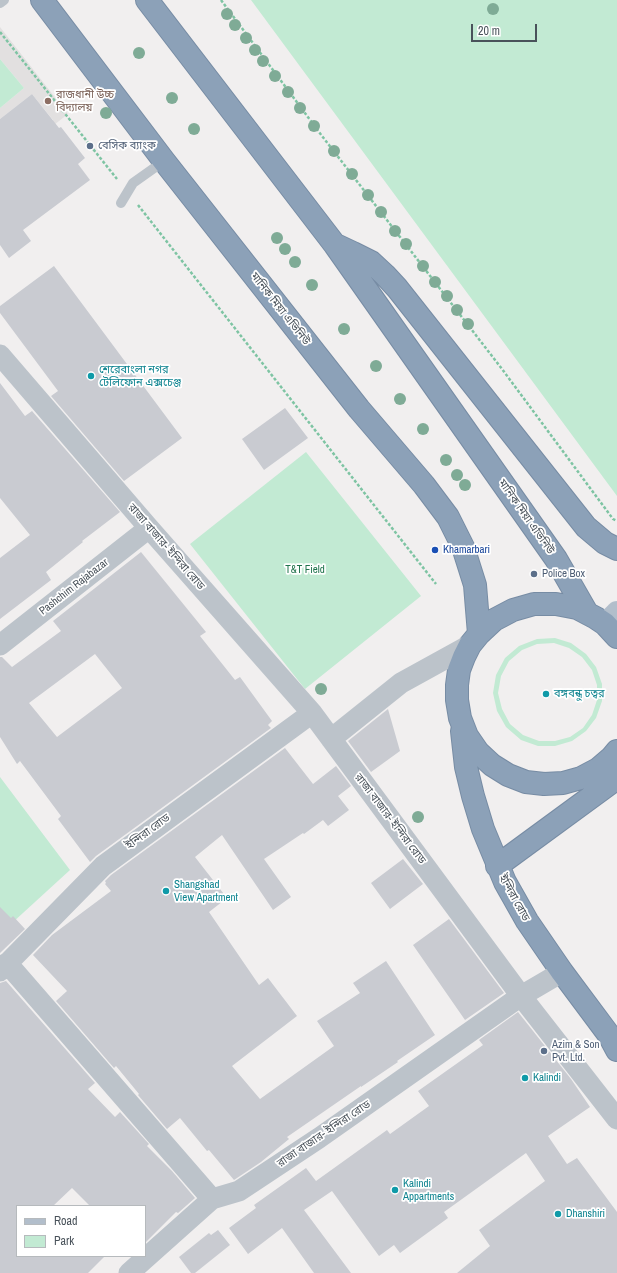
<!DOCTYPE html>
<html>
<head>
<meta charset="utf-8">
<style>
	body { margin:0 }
	#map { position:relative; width:617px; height:1273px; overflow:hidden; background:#f1efef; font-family:"Archivo Narrow",sans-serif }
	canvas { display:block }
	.legend { position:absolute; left:16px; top:1205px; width:130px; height:52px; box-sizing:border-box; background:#fff; border:1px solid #b6babd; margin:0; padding:5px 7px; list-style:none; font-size:12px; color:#49525a }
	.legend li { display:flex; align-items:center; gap:8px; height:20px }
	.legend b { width:20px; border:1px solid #b6babd }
	.scale { position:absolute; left:471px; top:24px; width:66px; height:18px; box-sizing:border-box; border:2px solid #49525a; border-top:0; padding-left:5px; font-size:12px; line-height:14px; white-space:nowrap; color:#49525a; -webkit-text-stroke:3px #fff; paint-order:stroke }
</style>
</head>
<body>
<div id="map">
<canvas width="617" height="1273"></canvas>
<ul class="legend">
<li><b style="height:5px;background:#b2becb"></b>Road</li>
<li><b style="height:11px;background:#c2ead3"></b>Park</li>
</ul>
<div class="scale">20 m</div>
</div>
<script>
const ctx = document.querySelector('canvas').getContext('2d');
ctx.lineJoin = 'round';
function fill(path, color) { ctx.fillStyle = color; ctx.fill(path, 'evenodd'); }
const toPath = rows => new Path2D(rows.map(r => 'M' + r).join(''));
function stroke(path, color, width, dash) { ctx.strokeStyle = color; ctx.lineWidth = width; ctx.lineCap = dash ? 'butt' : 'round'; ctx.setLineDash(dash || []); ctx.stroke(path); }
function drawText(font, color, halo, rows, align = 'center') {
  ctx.font = font + ' "Archivo Narrow","Noto Sans Bengali",sans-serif'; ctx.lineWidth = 3.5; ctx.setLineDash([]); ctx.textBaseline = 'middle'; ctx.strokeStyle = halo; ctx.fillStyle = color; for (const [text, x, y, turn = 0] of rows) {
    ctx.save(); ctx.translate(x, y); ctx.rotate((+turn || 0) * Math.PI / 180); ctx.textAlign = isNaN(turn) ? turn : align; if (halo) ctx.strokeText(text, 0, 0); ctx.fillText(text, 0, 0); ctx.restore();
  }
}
fill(toPath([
	[0,27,68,114,0,167,53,120,32,94,0,119,0,108,24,88,0,59]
]), '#e2e0e0');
fill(toPath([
	[251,0,617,0,617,496],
	[0,59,24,88,0,108],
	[306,452,421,596,305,689,190,544],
	[555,638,571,643,586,654,596,667,602,684,602,701,596,718,586,731,572,741,555,746,538,746,521,740,506,727,497,711,493,693,496,675,505,658,519,646,537,639],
	[554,643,569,648,582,657,592,670,597,685,597,700,592,715,583,728,570,737,555,741,539,741,523,735,510,724,502,709,498,693,501,676,509,661,522,650,537,644],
	[0,777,70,870,0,934]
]), '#c2ead3');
fill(toPath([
	[32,94,59,128,61,127,85,158,78,164,90,180,23,230,31,241,9,258,0,245,0,119],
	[54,266,182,438,124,481,51,396,58,391,0,313,0,306],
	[0,383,25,416,32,411,120,512,82,541,83,542,46,572,51,580,0,619,0,558,30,535,0,498],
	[285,408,308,438,264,470,242,439],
	[141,552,206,632,200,636,235,680,240,677,272,721,268,725,271,728,96,856,90,862,58,819,61,816,20,761,17,764,0,737,0,657,2,657,12,667,61,631,53,621],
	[95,654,122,688,57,737,29,703],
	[388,709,400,751,371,772,348,741],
	[285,748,313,784,336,766,351,786,338,796,349,810,328,826,323,820,304,834,303,833,264,859,291,897,273,910,222,835,195,857,227,898,209,912,259,985,268,978,297,1016,232,1066,260,1099,334,1046,317,1021,360,993,353,983,386,961,435,1035,397,1061,398,1062,361,1087,361,1086,287,1137,289,1139,261,1162,234,1180,209,1150,207,1151,180,1118,167,1129,138,1095,139,1094,116,1066,114,1068,56,1001,67,991,33,955,52,935,111,891,105,884,106,883,105,881,111,875],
	[403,859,423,884,390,909,371,883],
	[0,907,11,918,13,916,25,929,0,953],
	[449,919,504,993,465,1020,413,945],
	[6,981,95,1083,88,1089,115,1117,120,1112,149,1144,147,1146,172,1171,195,1198,178,1213,176,1212,145,1243,145,1206,90,1206,72,1188,53,1206,17,1206,17,1256,105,1256,88,1273,0,1273,0,983],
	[518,1012,571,1079,590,1107,548,1136,567,1164,577,1158,617,1212,617,1273,457,1273,490,1246,479,1230,545,1181,526,1153,444,1212,448,1218,400,1253,394,1245,379,1256,332,1191,304,1210,351,1273,314,1273,282,1228,248,1254,229,1228,256,1208,254,1205,306,1168,316,1181,387,1130,390,1134,429,1106,418,1091,483,1045,479,1040],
	[218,1230,230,1245,195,1273,191,1273,179,1257,209,1233,211,1235]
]), '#c9cbd1');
const highway = toPath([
	[42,0,164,161,359,409,424,485,448,517,463,547,475,585,479,634],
	[147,0,335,245,556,559,587,613],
	[336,245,353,253,371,262,385,275,397,288,586,527,605,543,617,549],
	[617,637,605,624,596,618,577,608,556,604,534,604,513,610,494,620,479,634,470,645,464,657,459,670,457,685,457,700,460,718,467,736,478,752,492,765,508,775,526,782,544,784,563,783,581,778,598,769,612,757,617,751],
	[462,731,466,767,473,796,483,829,505,882,527,921,562,972,609,1035,617,1050],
	[497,866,617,778]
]);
stroke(highway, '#778ca4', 24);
stroke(toPath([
	[221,0,322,136,502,369,613,519,617,521],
	[0,32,117,179],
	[138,205,436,584]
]), '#7ec4a3', 2.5, [3, 2]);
stroke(toPath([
	[0,3,4,0],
	[121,203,133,183,164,161]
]), '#bcc3ca', 10);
stroke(toPath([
	[0,355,149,528,312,713,521,996,617,1119],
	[0,645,149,528],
	[331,739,401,683,470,645],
	[7,963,212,1199],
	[0,971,103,866,312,713],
	[129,1273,212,1199,239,1191,319,1138,521,996,562,972]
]), '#bcc3ca', 21);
stroke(toPath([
	[605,624,617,612]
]), '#b2becb', 22);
stroke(highway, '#8ca1b8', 22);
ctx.fillStyle = '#7fab96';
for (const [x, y] of [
	[493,9],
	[227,14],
	[235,25],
	[246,38],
	[255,50],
	[139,53],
	[263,61],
	[275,76],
	[288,92],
	[172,98],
	[300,108],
	[106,113],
	[314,126],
	[194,129],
	[334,151],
	[352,174],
	[368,195],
	[381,212],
	[395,231],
	[277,238],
	[406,244],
	[285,249],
	[295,262],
	[423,266],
	[435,282],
	[312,285],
	[447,296],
	[457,310],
	[468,324],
	[344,329],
	[376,366],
	[400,399],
	[423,429],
	[446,460],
	[457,475],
	[465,485],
	[321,689],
	[418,817]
]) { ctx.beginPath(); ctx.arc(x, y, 6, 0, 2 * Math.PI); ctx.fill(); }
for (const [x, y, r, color] of [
	[48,101,4,"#8d6e63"],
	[90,146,4,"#5c6f8a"],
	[91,376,4,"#0f9aa8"],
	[435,550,4,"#1a4fb4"],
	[534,574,4,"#5c6f8a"],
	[546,694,4,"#0f9aa8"],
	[166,891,4,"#0f9aa8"],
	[544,1051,4,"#5c6f8a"],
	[525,1078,4,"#0f9aa8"],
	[395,1190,4,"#0f9aa8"],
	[558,1214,4,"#0f9aa8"]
]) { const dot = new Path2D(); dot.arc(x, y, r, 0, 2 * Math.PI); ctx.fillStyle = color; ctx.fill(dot); stroke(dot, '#fff', 1.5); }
drawText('11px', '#785e54', '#fff', [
	["রাজধানী উচ্চ",56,95],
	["বিদ্যালয়",56,108]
], 'left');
drawText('11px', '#4e5e75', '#fff', [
	["বেসিক ব্যাংক",98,146],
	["Police Box",542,574],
	["Azim & Son",552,1045],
	["Pvt. Ltd.",552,1058]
], 'left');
drawText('11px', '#49525a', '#fff', [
	["মানিক মিয়া এভিনিউ",280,309,52],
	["মানিক মিয়া এভিনিউ",526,517,55],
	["রাজা বাজার- ইন্দিরা রোড",166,547,49],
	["Pashchim Rajabazar",74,587,-38],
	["রাজা বাজার- ইন্দিরা রোড",390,819,53],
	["ইন্দিরা রোড",148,832,-36],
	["ইন্দিরা রোড",514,898,61],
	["রাজা বাজার- ইন্দিরা রোড",324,1134,-34]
]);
drawText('11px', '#0d838f', '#fff', [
	["শেরেবাংলা নগর",99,370],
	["টেলিফোন এক্সচেঞ্জ",99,383],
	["বঙ্গবন্ধু চত্বর",554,694],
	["Shangshad",174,885],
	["View Apartment",174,898],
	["Kalindi",533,1078],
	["Kalindi",403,1184],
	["Appartments",403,1197],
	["Dhanshiri",566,1214]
], 'left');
drawText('11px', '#164399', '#fff', [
	["Khamarbari",443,550]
], 'left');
drawText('11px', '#21744d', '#fff', [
	["T&T Field",305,570]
]);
</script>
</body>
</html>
